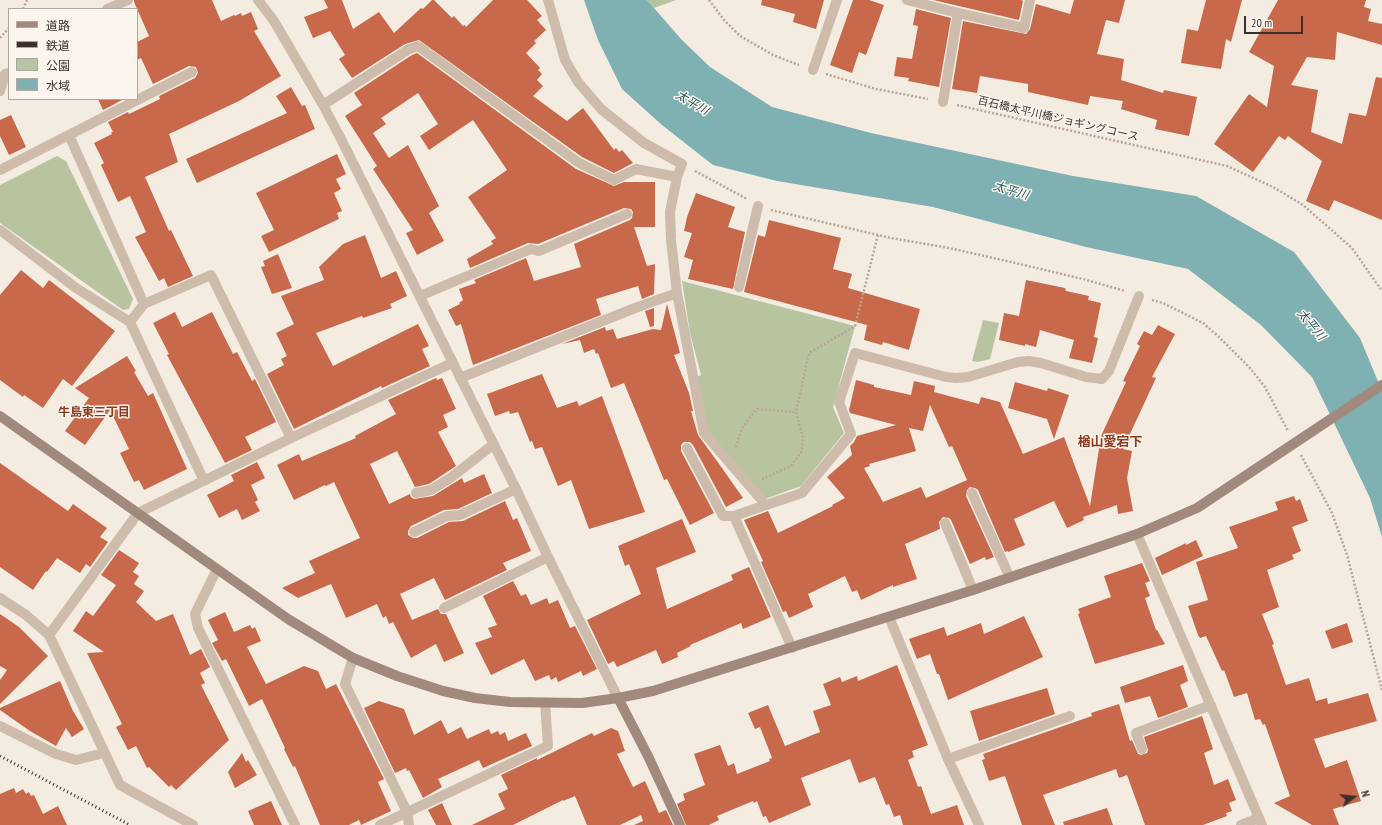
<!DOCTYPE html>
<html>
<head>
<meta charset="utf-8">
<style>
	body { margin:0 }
	#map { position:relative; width:1382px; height:825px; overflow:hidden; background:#f4ebe1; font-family:"PT Sans Narrow","Noto Sans JP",sans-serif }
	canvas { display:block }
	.legend { position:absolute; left:8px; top:8px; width:130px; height:92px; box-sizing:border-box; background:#fbf5ee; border:1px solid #aea6a0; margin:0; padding:5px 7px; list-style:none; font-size:12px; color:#3b302b }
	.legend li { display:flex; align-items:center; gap:8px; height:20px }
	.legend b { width:20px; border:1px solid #aea6a0 }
	.north { position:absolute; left:1334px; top:777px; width:40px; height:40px; -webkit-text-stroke:3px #fbf5ee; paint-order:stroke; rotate:74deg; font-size:11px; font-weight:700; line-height:16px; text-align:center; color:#3b302b }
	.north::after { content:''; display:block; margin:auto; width:14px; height:18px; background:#3b302b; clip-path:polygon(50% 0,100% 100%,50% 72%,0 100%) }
	.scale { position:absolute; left:1244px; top:16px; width:59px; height:18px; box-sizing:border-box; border:2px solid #3b302b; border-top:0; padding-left:5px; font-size:12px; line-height:14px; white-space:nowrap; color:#3b302b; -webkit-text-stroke:3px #fbf5ee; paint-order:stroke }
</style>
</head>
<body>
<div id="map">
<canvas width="1382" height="825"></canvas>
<ul class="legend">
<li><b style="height:5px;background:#a18a7d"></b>道路</li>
<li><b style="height:5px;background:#3b302b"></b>鉄道</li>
<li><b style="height:11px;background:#b8c4a0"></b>公園</li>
<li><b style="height:11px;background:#7fb0b2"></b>水域</li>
</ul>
<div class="north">N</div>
<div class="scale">20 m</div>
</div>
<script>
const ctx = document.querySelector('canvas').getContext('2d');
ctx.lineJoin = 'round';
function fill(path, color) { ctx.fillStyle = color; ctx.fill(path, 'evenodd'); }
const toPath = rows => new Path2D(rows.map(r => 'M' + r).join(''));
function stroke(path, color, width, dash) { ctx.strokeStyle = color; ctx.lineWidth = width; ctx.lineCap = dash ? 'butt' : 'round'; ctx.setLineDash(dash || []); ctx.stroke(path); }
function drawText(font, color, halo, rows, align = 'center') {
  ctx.font = font + ' "PT Sans Narrow","Noto Sans JP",sans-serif'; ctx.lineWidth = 3; ctx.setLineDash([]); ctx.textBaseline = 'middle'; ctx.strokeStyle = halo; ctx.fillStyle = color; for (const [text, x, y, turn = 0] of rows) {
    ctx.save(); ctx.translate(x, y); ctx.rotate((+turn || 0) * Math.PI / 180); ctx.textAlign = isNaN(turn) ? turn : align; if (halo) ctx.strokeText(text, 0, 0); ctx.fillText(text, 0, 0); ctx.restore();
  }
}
fill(toPath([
	[647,0,676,0,654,8],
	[57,156,66,161,133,299,129,309,123,310,0,223,0,185],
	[682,281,855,326,833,407,844,433,801,486,765,499,708,431,697,377,701,375,690,333],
	[983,320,999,323,990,359,978,362,972,361]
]), '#b8c4a0');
fill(toPath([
	[584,0,647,0,681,39,710,67,772,107,871,133,1073,176,1196,196,1294,252,1360,338,1382,391,1382,537,1370,498,1312,377,1261,325,1188,269,1086,247,933,207,777,181,713,165,662,125,622,89,598,40]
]), '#7fb0b2');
fill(toPath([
	[134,0,212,0,221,21,234,15,235,16,241,13,242,16,251,12,258,29,254,31,281,76,239,101,169,134,178,162,145,177,169,231,171,230,193,276,168,287,164,278,159,281,135,237,146,232,130,196,118,202,101,165,104,163,94,143,112,134,111,132,113,132,108,122,128,112,129,114,160,99,159,96,195,78,198,73,196,67,189,66,153,84,141,58,137,60,137,42,149,36,134,2],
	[324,0,342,0,353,29,379,12,394,33,421,8,423,9,432,0,434,0,452,18,454,16,463,26,465,25,466,27,493,0,527,0,542,16,537,20,546,30,534,41,536,43,526,53,540,68,538,70,542,74,537,80,543,86,533,96,567,121,583,108,614,150,616,148,619,152,622,150,633,163,614,173,582,157,419,40,405,44,352,78,339,59,345,55,330,31,313,38,304,17,328,8],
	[762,0,824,0,816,29,793,22,795,14,761,5],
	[853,0,869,0,884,5,866,55,859,52,852,73,830,65],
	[933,0,1021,0,1023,1,1019,20],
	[1074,0,1125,0,1119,23,1106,20,1097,54,1124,59,1121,80,1163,93,1164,90,1197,97,1189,136,1155,129,1157,120,1121,109,1123,101,1090,96,1088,105,1028,92,1028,84,980,76,977,93,952,89,963,21,1026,34,1030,29,1036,4,1070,14],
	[1206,0,1242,0,1231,42,1226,39,1221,69,1181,63,1187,29,1198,31],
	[1278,0,1366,0,1364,7,1371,9,1368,21,1382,24,1382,45,1337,32,1335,60,1307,57,1291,85,1318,90,1311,132,1342,144,1349,113,1366,116,1376,77,1382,78,1382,220,1334,200,1329,211,1306,201,1322,161,1288,136,1285,140,1279,136,1253,172,1214,144,1249,94,1267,107,1274,66,1249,52],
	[916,9,951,18,939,87,908,81,909,78,894,76,897,57,912,59,918,26,913,25],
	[417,53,576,169,614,186,624,182,655,182,655,227,634,227,647,266,655,264,654,294,642,299,638,286,596,299,601,315,473,365,461,324,456,326,448,310,460,304,459,303,463,300,459,289,476,283,474,280,526,258,534,281,581,267,574,244,630,220,632,218,633,212,631,209,624,208,538,244,528,243,470,268,467,259,493,244,491,241,496,238,468,197,507,170,473,120,429,150,420,136,438,124,418,93,381,118,386,124,373,133,389,158,408,145,439,206,429,213,444,241,417,255,406,233,413,230,373,169,377,166,345,116,362,105,354,93,412,55],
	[291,87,302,106,305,105,315,129,197,183,186,159,287,113,276,96],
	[98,99,122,99,122,100,103,110],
	[11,115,26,147,9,155,0,136,0,120],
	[337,154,346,174,336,179,341,189,334,193,342,211,337,213,339,219,269,252,261,236,274,230,256,193],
	[696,193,735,207,728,227,745,232,733,289,688,279,693,260,684,257,692,233,684,231,687,217],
	[769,220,841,238,833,269,852,274,848,288,920,309,909,350,883,342,882,345,864,340,867,325,744,292,758,235,765,237],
	[365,235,381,278,396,271,407,296,390,304,392,308,363,318,362,316,316,333,333,366,418,324,429,346,422,349,430,366,382,388,381,386,294,429,267,374,284,365,281,359,287,356,276,333,294,324,281,296,324,280,319,267,343,244],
	[278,254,292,288,272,294,261,267,265,266,263,261],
	[21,270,43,288,49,280,115,331,72,386,63,379,43,408,24,395,23,397,0,380,0,295],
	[1026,280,1065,288,1066,291,1089,296,1088,300,1101,303,1094,337,1098,338,1092,363,1069,358,1074,340,1040,330,1036,347,1025,344,1025,346,999,340,1004,313,1019,316],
	[667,304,680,353,674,355,689,393,693,411,691,411,698,435,722,468,743,498,726,507,693,445,690,442,684,442,681,445,681,451,714,513,690,525,667,479,664,480,624,383,611,388,598,353,596,354,594,349,584,353,580,340,562,344,605,327,606,331,613,329,617,339,653,329,661,330],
	[654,308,654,326,650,327,645,311],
	[175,312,182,327,212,312,233,354,237,352,252,381,255,379,276,422,245,437,252,450,225,463,167,355,169,354,153,323],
	[1158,325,1175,334,1152,377,1156,378,1123,449,1132,451,1127,478,1133,511,1118,514,1117,505,1083,517,1084,520,1067,528,1054,501,1014,519,1025,545,1008,552,1008,551,1005,552,978,490,975,488,970,487,967,490,966,496,994,557,986,560,985,557,970,564,951,520,949,518,943,517,939,522,940,529,905,544,917,579,893,587,893,585,861,600,857,590,852,592,845,576,808,594,813,607,789,618,786,611,783,612,761,562,763,561,744,520,768,511,778,533,833,506,832,505,845,498,827,477,852,455,850,446,854,442,857,436,896,425,850,413,849,410,856,380,874,385,874,387,911,395,914,381,935,386,934,392,979,404,981,397,1000,402,1023,454,1064,437,1090,506,1101,436,1126,382,1123,381,1140,346,1137,344,1144,331,1152,335],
	[930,405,949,447,952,446,967,480,926,498,921,487,883,502,864,468,870,466,869,464,916,451,909,428,923,431],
	[127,356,136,371,134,372,148,396,153,393,187,469,144,490,139,480,134,482,120,453,129,449,110,410,85,445,65,431,89,398,75,388],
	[542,374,557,408,577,401,579,406,602,396,645,512,589,529,571,480,558,486,542,447,535,449,532,441,530,442,518,412,510,414,509,411,495,416,487,394],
	[436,378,437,380,442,378,456,409,443,415,448,427,438,432,456,466,429,484,415,487,397,451,370,464,389,504,410,494,411,497,414,499,433,496,462,478,464,483,484,474,492,493,458,509,444,510,411,526,408,531,408,535,413,538,417,538,449,522,463,521,505,501,513,520,517,518,531,551,503,563,507,570,445,600,434,578,400,594,412,620,438,609,441,614,446,614,464,653,444,662,436,644,411,658,393,622,389,624,386,616,383,618,377,604,346,618,331,584,298,598,282,588,315,573,309,561,360,538,334,482,326,486,325,485,294,500,277,465,299,454,302,461,356,438,355,436,396,414,388,400],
	[1015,382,1047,391,1048,388,1069,395,1054,439,1047,419,1008,408],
	[257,462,265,478,251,485,258,500,255,502,260,511,242,520,237,509,219,518,207,495,234,481,231,475],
	[0,463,68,511,73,504,107,528,100,537,108,542,90,567,86,564,80,573,57,558,47,572,46,571,33,590,0,567],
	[1294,496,1296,501,1300,499,1308,521,1292,527,1301,551,1292,555,1294,559,1267,570,1279,607,1262,614,1274,644,1272,645,1286,685,1309,678,1316,701,1327,698,1328,704,1368,693,1377,721,1314,739,1325,768,1347,760,1361,801,1333,809,1339,825,1312,825,1274,803,1290,796,1265,724,1263,725,1260,719,1255,720,1247,693,1234,697,1224,670,1222,671,1206,636,1200,638,1198,635,1188,606,1208,600,1196,562,1238,548,1229,527,1278,510,1275,502],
	[682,519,696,552,656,568,667,609,733,580,731,575,749,567,771,617,743,629,741,623,690,645,691,646,677,653,678,657,662,664,656,650,617,667,614,661,608,664,587,620,641,594,629,564,625,566,618,546],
	[1196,540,1203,556,1162,575,1155,558,1186,543,1186,545],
	[119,550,139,563,133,572,139,576,134,584,144,591,136,602,156,621,173,614,190,655,201,649,210,667,200,673,205,683,201,685,229,740,176,790,171,785,169,787,149,767,147,768,136,746,128,750,116,727,122,724,87,653,104,652,73,631,86,611,93,616,116,585,101,575],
	[1142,563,1150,581,1145,583,1150,596,1145,598,1156,630,1157,630,1165,644,1095,664,1078,614,1080,613,1078,609,1111,597,1104,576],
	[513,581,521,596,526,594,531,605,547,598,549,604,558,600,570,628,575,626,597,669,583,676,581,671,558,682,556,677,551,680,549,675,535,681,524,659,491,675,475,643,492,637,488,628,497,625,483,596],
	[225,612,234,632,250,625,252,629,255,627,261,641,247,647,266,684,304,666,318,671,326,689,336,684,384,779,378,782,391,811,361,825,359,820,349,825,320,825,295,766,293,767,284,749,285,748,262,699,249,706,226,659,222,661,212,643,218,640,208,620],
	[0,614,19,627,48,656,0,704,0,680,7,670,0,666],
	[1024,616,1043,657,948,700,939,674,937,674,930,654,917,659,909,639,944,627,947,636,981,623,984,634],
	[1347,623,1353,642,1332,649,1325,631],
	[897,665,928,745,912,751,914,757,908,760,918,787,921,786,931,814,957,805,964,825,903,825,900,815,894,817,889,804,886,805,875,777,859,783,850,759,801,778,811,805,769,823,766,816,763,817,757,801,754,803,753,801,717,816,719,820,709,825,686,825,677,804,685,800,683,794,705,785,694,754,720,745,728,766,734,763,737,774,770,761,769,759,772,758,760,727,755,729,748,713,768,705,785,746,820,732,813,711,831,705,823,684,840,677,842,682,857,676,858,681],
	[1183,665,1188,681,1180,685,1188,707,1158,718,1150,696,1125,703,1120,687],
	[60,681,73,711,84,729,72,737,66,728,56,746,30,731,0,710,0,708],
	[1047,688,1055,714,979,741,970,711],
	[379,701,404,709,414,735,441,720,448,734,461,727,467,739,489,729,491,734,498,731,500,735,505,732,508,741,526,733,532,746,483,768,479,760,438,779,442,787,423,798,409,770,407,771,406,768,395,773,364,708],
	[1119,704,1130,741,1132,740,1138,754,1141,755,1147,753,1148,750,1144,737,1202,716,1213,749,1204,753,1214,785,1228,779,1236,800,1229,803,1232,811,1226,813,1227,816,1203,825,1145,825,1127,775,1119,778,1116,769,1043,795,1055,825,1022,825,1005,776,989,781,982,760,985,759,983,754,1092,716,1091,713],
	[611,728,618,731,625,751,617,754,633,787,645,781,659,813,666,810,673,825,634,825,643,821,641,815,620,825,587,825,575,796,563,801,563,800,513,825,472,825,505,809,498,794,508,789,501,775,537,758,537,760,592,733,594,736],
	[242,753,246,762,248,760,257,775,235,788,228,772],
	[14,788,16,793,23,789,26,794,29,792,31,796,34,795,43,814,58,806,67,825,0,825,0,794],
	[271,801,282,825,254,825,248,811],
	[442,803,452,825,436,825,428,810],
	[1107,808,1113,825,1064,825,1063,822]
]), '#c8694b');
stroke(toPath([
	[709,0,724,20,740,36,773,55,799,65],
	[23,9,27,0],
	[0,38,9,28],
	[826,74,876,89,928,99],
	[957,105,1227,166,1273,187,1303,205,1352,248,1382,291],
	[695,171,747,199],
	[771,210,891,238,949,248,1011,262,1083,279,1125,291],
	[1152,300,1163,303,1203,323,1219,337,1249,367,1265,387,1288,431],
	[736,447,742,428,757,409,796,412],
	[1301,455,1332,513,1347,555,1382,690],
	[762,479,791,466,802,451,803,438,796,412,809,353,855,326,878,235]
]), '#b9a596', 2.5, [2, 2]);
stroke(toPath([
	[907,0,958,13]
]), '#cdbbac', 10);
stroke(toPath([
	[258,0,274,21,323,105,339,135,516,489,548,557,618,698],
	[548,0,565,60,578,82,601,109,644,143,682,164,677,177,670,212,671,240,677,293,704,433,766,505,734,516,792,648],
	[107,9,128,0],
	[813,70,837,0],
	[0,91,5,74,9,73],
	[943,102,958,13,1024,28,1030,0],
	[323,105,409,49,418,46,579,163,614,180,636,169,677,177],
	[69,135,192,72],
	[0,170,69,135,144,304,130,322],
	[0,230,76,288,130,322,204,481],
	[739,287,758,206],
	[420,296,531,249,539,251,627,214],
	[144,304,211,275,291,438],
	[460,378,635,308,677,293],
	[687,448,723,516,734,516],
	[416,493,431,490,449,479,494,444],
	[972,493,1010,578],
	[766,505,802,493,851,434,839,402,855,353,946,377,956,378,968,377,1018,362,1029,361,1041,363,1086,377,1102,379,1109,371,1139,296],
	[945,523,973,590],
	[414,532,447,516,460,515,516,489],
	[1137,534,1262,825],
	[217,569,195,614,198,628,295,825],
	[0,598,26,615,49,635,120,785,193,825],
	[444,608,548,557],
	[889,617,948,759,979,825],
	[49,635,138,513,291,438,452,363],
	[353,658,345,684,407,812,409,825],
	[0,726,56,754,76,760,104,753],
	[1142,749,1136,733,1211,705],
	[948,759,1070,716],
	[380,825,548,746,545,703],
	[1241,825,1259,818]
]), '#cdbbac', 10);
stroke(toPath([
	[0,416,288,619,353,658,397,676,443,691,475,698,510,702,582,703,618,698,653,691,973,590,1137,534,1197,508,1382,385],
	[618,698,648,756,680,825]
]), '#a18a7d', 10);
stroke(toPath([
	[0,756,130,825]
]), '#3b302b', 3, [1, 3]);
drawText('11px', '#3b302b', '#fbf5ee', [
	["百石橋太平川橋ジョギングコース",1058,119,13]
]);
drawText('italic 12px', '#1f5a5e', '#fbf5ee', [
	["太平川",692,103,30],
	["太平川",1011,191,16],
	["太平川",1311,325,50]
]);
drawText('bold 12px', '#8c3b22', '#fbf5ee', [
	["牛島東三丁目",94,413]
]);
drawText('bold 13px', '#8c3b22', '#fbf5ee', [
	["楢山愛宕下",1110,442]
]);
</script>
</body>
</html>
